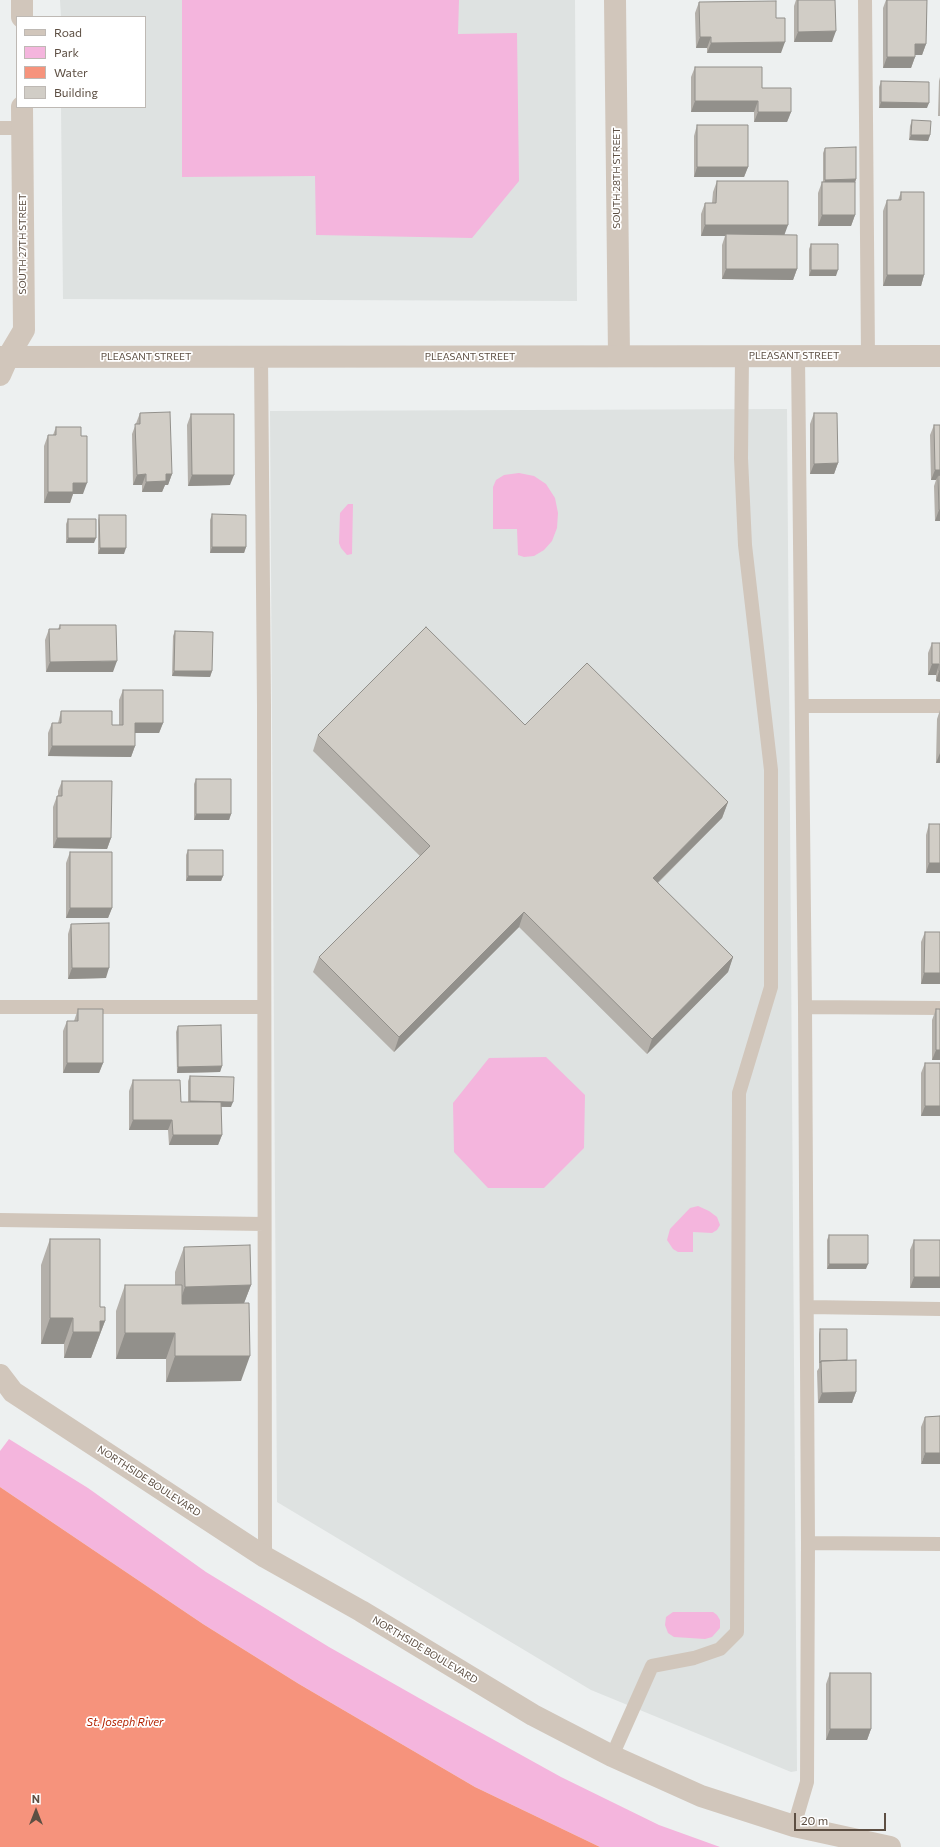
<!DOCTYPE html>
<html>
<head>
<meta charset="utf-8">
<style>
	body { margin:0 }
	#map { position:relative; width:940px; height:1847px; overflow:hidden; background:#edf0f0; font-family:Commissioner,sans-serif }
	canvas { display:block }
	.legend { position:absolute; left:16px; top:16px; width:130px; height:92px; box-sizing:border-box; background:#fff; border:1px solid #beb9b4; margin:0; padding:5px 7px; list-style:none; font-size:12px; color:#5d4f43 }
	.legend li { display:flex; align-items:center; gap:8px; height:20px }
	.legend b { width:20px; border:1px solid #beb9b4 }
	.north { position:absolute; left:16px; top:1791px; width:40px; height:40px; -webkit-text-stroke:3px #fff; paint-order:stroke; rotate:0deg; font-size:11px; font-weight:700; line-height:16px; text-align:center; color:#5d4f43 }
	.north::after { content:''; display:block; margin:auto; width:14px; height:18px; background:#5d4f43; clip-path:polygon(50% 0,100% 100%,50% 72%,0 100%) }
	.scale { position:absolute; left:794px; top:1813px; width:92px; height:18px; box-sizing:border-box; border:2px solid #5d4f43; border-top:0; padding-left:5px; font-size:12px; line-height:14px; white-space:nowrap; color:#5d4f43; -webkit-text-stroke:3px #fff; paint-order:stroke }
</style>
</head>
<body>
<div id="map">
<canvas width="940" height="1847"></canvas>
<ul class="legend">
<li><b style="height:5px;background:#d1c6bb"></b>Road</li>
<li><b style="height:11px;background:#f4b5dd"></b>Park</li>
<li><b style="height:11px;background:#f6937c"></b>Water</li>
<li><b style="height:11px;background:#d1cdc6"></b>Building</li>
</ul>
<div class="north">N</div>
<div class="scale">20 m</div>
</div>
<script>
const ctx = document.querySelector('canvas').getContext('2d');
ctx.lineJoin = 'round';
function fill(path, color) { ctx.fillStyle = color; ctx.fill(path, 'evenodd'); }
const toPath = rows => new Path2D(rows.map(r => 'M' + r).join(''));
function stroke(path, color, width, dash) { ctx.strokeStyle = color; ctx.lineWidth = width; ctx.lineCap = dash ? 'butt' : 'round'; ctx.setLineDash(dash || []); ctx.stroke(path); }
function drawText(font, color, halo, rows, align = 'center') {
  ctx.font = font + ' Commissioner,sans-serif'; ctx.lineWidth = 3.5; ctx.setLineDash([]); ctx.textBaseline = 'middle'; ctx.strokeStyle = halo; ctx.fillStyle = color; for (const [text, x, y, turn = 0] of rows) {
    ctx.save(); ctx.translate(x, y); ctx.rotate((+turn || 0) * Math.PI / 180); ctx.textAlign = isNaN(turn) ? turn : align; if (halo) ctx.strokeText(text, 0, 0); ctx.fillText(text, 0, 0); ctx.restore();
  }
}
fill(toPath([
	[60,0,575,0,577,301,63,299,61,107,145,107,145,17,61,17],
	[787,409,797,1771,791,1772,591,1690,277,1502,270,411]
]), '#dee2e1');
fill(toPath([
	[182,0,459,0,458,34,517,33,519,181,472,238,316,235,315,176,182,177],
	[519,473,534,476,546,484,555,498,558,513,557,528,552,541,544,550,534,556,524,557,518,555,517,529,493,529,493,487,496,480,504,475],
	[348,504,353,504,352,554,347,555,341,548,339,543,340,513],
	[546,1057,585,1095,584,1148,544,1188,488,1188,454,1152,453,1103,489,1058],
	[698,1206,709,1211,717,1217,720,1225,717,1230,712,1233,693,1232,693,1252,678,1252,673,1249,667,1240,670,1229,690,1208],
	[9,1439,88,1488,206,1572,329,1647,440,1710,561,1777,659,1825,720,1847,600,1847,475,1787,299,1684,203,1624,0,1487,0,1451],
	[673,1612,713,1612,717,1615,720,1620,720,1628,712,1637,705,1639,674,1637,668,1633,665,1625,666,1617]
]), '#f4b5dd');
fill(toPath([
	[0,1487,203,1624,299,1684,475,1787,600,1847,0,1847]
]), '#f6937c');
stroke(toPath([
	[865,0,868,356],
	[0,128,22,128],
	[261,357,264,706,265,1557],
	[802,706,940,706],
	[0,1007,264,1007],
	[805,1007,940,1008],
	[0,1220,264,1224],
	[808,1307,940,1309],
	[808,1543,940,1544],
	[612,1756,652,1666,694,1658,720,1649,737,1632,739,1093,771,987,771,770,745,545,741,458,742,356],
	[794,1826,807,1782,808,1543,805,1007,798,356]
]), '#d1c6bb', 14);
stroke(toPath([
	[22,0,22,17],
	[615,0,619,356],
	[0,375,8,357,24,330,22,107],
	[0,1375,13,1392,265,1557,361,1611,533,1715,612,1756,701,1796,794,1826,890,1847]
]), '#d1c6bb', 22);
stroke(toPath([
	[0,357,940,356]
]), '#d1c6bb', 22);
fill(toPath([
	[796,0,835,0,832,42,794,42,794,6],
	[886,0,927,0,926,44,922,55,915,55,915,57,911,68,883,68,883,8],
	[699,2,776,18,781,53,707,53,707,48,696,48,695,13],
	[695,67,791,112,787,122,754,122,754,112,691,112,691,77],
	[940,77,940,116,938,116,939,81],
	[881,81,927,108,879,108,879,87],
	[912,120,930,135,928,141,909,140,910,126],
	[697,125,748,167,744,177,694,177,694,136],
	[825,148,856,179,855,184,855,215,851,226,818,226,818,193,822,182,823,182,823,153],
	[717,181,785,235,797,269,793,280,722,279,722,245,725,236,701,236,701,214,705,203,712,203,713,192],
	[901,192,924,275,921,286,883,286,883,211,887,200,898,200],
	[811,244,836,276,809,276,809,249],
	[140,413,172,474,168,485,165,485,162,492,142,492,142,485,133,485,132,434],
	[814,413,838,463,834,474,810,474,810,424],
	[191,414,230,485,188,486,187,425],
	[934,425,940,425,940,521,935,521,934,486,936,480,931,480,930,435],
	[56,427,83,494,73,494,70,503,44,503,44,446,48,435,53,435],
	[212,514,246,547,244,553,210,553,210,520],
	[99,515,124,554,98,554,98,520],
	[68,519,94,543,66,543,66,524],
	[60,625,113,672,46,672,45,640,49,629,58,629],
	[175,631,212,671,210,677,172,676,173,636],
	[932,643,940,643,940,682,936,681,936,675,928,675,928,653],
	[123,690,163,723,159,733,135,733,135,746,131,757,48,756,48,733,52,723,58,723,61,711,112,725,119,725,119,700],
	[940,710,940,763,936,763,937,719],
	[525,725,728,802,722,818,658,883,733,957,728,972,647,1054,519,927,394,1052,313,972,319,957,420,856,313,751,318,735],
	[196,779,231,814,229,820,194,820,194,784],
	[62,781,111,838,107,849,53,848,53,807,57,796,58,796,58,791],
	[929,824,940,873,926,873,926,835],
	[188,850,223,876,221,881,186,881,186,855],
	[70,852,112,908,108,918,66,918,66,863],
	[71,924,106,978,68,979,68,934],
	[925,932,940,932,940,984,921,984,921,942],
	[78,1009,103,1063,99,1073,63,1073,63,1031,67,1021,74,1021],
	[936,1009,940,1060,932,1060,932,1020],
	[178,1026,222,1066,220,1072,177,1073,176,1032],
	[925,1063,940,1116,921,1116,921,1073],
	[190,1076,231,1107,221,1107,222,1135,218,1145,169,1145,168,1130,129,1130,129,1091,133,1080,181,1102,188,1102,188,1081],
	[829,1235,866,1269,827,1269,827,1240],
	[50,1239,100,1307,105,1321,91,1358,64,1358,64,1344,41,1344,41,1265],
	[914,1240,940,1288,910,1288,910,1250],
	[184,1247,251,1285,244,1303,241,1381,166,1382,166,1359,116,1359,116,1311,125,1285,175,1285,175,1272],
	[820,1329,847,1360,856,1392,852,1403,818,1403,817,1371,819,1368,819,1334],
	[940,1416,921,1464,921,1427,925,1417],
	[830,1673,871,1729,867,1740,826,1740,826,1684]
]), '#b4b0aa');
fill(toPath([
	[836,31,832,42,794,42,798,32],
	[700,37,711,37,707,48,696,48],
	[785,42,781,53,707,53,711,43],
	[915,44,926,44,922,55,911,55],
	[887,57,915,57,911,68,883,68],
	[695,101,758,101,754,112,691,112],
	[881,102,929,103,927,108,879,108],
	[758,112,791,112,787,122,754,122],
	[911,135,930,135,928,141,909,140],
	[697,167,748,167,744,177,694,177],
	[856,179,854,185,824,185,825,180],
	[822,215,855,215,851,226,818,226],
	[705,225,788,225,784,236,726,234,725,236,701,236],
	[726,269,797,269,793,280,722,279],
	[811,270,838,270,836,276,809,276],
	[887,275,924,275,921,286,883,286],
	[838,463,834,474,810,474,814,464],
	[935,470,940,470,940,480,938,476,936,480,931,480],
	[146,474,142,485,133,485,137,475],
	[166,474,172,474,168,485,165,485,162,492,142,492,146,482],
	[192,475,234,475,230,485,188,486],
	[73,483,87,483,83,494,73,494,70,503,44,503,48,492],
	[939,510,940,510,940,521,935,521],
	[68,538,96,538,94,543,66,543],
	[212,547,246,547,244,553,210,553],
	[100,548,126,548,124,554,98,554],
	[117,661,113,672,46,672,50,662],
	[932,664,939,664,936,675,928,675],
	[174,671,212,671,210,677,172,676],
	[939,671,940,671,940,682,936,681],
	[135,723,163,723,159,733,131,733],
	[52,746,135,746,131,757,48,756],
	[940,753,940,763,936,763],
	[728,802,722,818,647,893,653,878],
	[196,814,231,814,229,820,194,820],
	[57,838,111,838,107,849,53,848],
	[929,863,940,863,940,873,926,873],
	[188,876,223,876,221,881,186,881],
	[70,908,112,908,108,918,66,918],
	[524,912,519,927,394,1052,399,1037],
	[733,957,728,972,647,1054,652,1039],
	[72,968,109,968,106,978,68,979],
	[924,973,940,973,940,984,921,984],
	[936,1050,940,1050,940,1060,932,1060],
	[67,1063,103,1063,99,1073,63,1073],
	[222,1066,220,1072,177,1073,178,1067],
	[190,1101,233,1102,231,1107,188,1106],
	[925,1106,940,1106,940,1116,921,1116],
	[133,1120,172,1120,168,1130,129,1130],
	[173,1135,222,1135,218,1145,169,1145],
	[829,1264,868,1264,866,1269,827,1269],
	[914,1277,940,1277,940,1288,910,1288],
	[251,1285,241,1311,176,1313,185,1287],
	[50,1318,73,1318,64,1344,41,1344],
	[100,1321,105,1321,91,1358,64,1358,73,1332],
	[125,1333,175,1333,166,1359,116,1359],
	[175,1356,250,1356,241,1381,166,1382],
	[856,1392,852,1403,818,1403,822,1393],
	[925,1453,940,1453,940,1464,921,1464],
	[830,1729,871,1729,867,1740,826,1740]
]), '#92908b');
const building = toPath([
	[798,0,835,0,836,31,798,32,798,0],
	[887,0,927,0,926,44,915,44,915,57,887,57,887,0],
	[776,1,776,18,785,18,785,42,711,43,711,37,700,37,699,2,776,1],
	[695,67,762,67,762,88,791,88,791,112,758,112,758,101,695,101,695,67],
	[881,81,929,82,929,103,881,102,881,81],
	[912,120,931,121,930,135,911,135,912,120],
	[697,125,748,125,748,167,697,167,697,125],
	[856,147,856,179,825,180,825,148,856,147],
	[717,181,788,181,788,225,705,225,705,203,716,203,717,181],
	[822,182,855,182,855,215,822,215,822,182],
	[901,192,924,192,924,275,887,275,887,200,901,200,901,192],
	[726,234,797,235,797,269,726,269,726,234],
	[811,244,838,244,838,270,811,270,811,244],
	[170,412,172,474,166,474,166,481,146,482,146,474,137,475,135,424,140,424,140,413,170,412],
	[814,413,837,413,838,463,814,464,814,413],
	[191,414,234,414,234,475,192,475,191,414],
	[934,425,940,425,940,470,935,470,934,425],
	[56,427,81,427,81,436,87,436,87,483,73,483,73,492,48,492,48,435,56,435,56,427],
	[940,475,940,510,939,510,938,476,940,475],
	[212,514,246,515,246,547,212,547,212,514],
	[99,515,126,515,126,548,100,548,99,515],
	[68,519,96,519,96,538,68,538,68,519],
	[60,625,116,625,117,661,50,662,49,629,60,629,60,625],
	[426,627,525,725,587,663,728,802,653,878,733,957,652,1039,524,912,399,1037,319,957,430,846,318,735,426,627],
	[175,631,213,632,212,671,174,671,175,631],
	[932,643,940,643,940,671,939,671,939,664,932,664,932,643],
	[123,690,163,690,163,723,135,723,135,746,52,746,52,723,61,723,61,711,112,711,112,725,123,725,123,690],
	[196,779,231,779,231,814,196,814,196,779],
	[62,781,112,781,111,838,57,838,57,796,62,796,62,781],
	[929,824,940,824,940,863,929,863,929,824],
	[188,850,223,850,223,876,188,876,188,850],
	[70,852,112,852,112,908,70,908,70,852],
	[109,923,109,968,72,968,71,924,109,923],
	[925,932,940,932,940,973,924,973,925,932],
	[78,1009,103,1009,103,1063,67,1063,67,1021,78,1021,78,1009],
	[936,1009,940,1009,940,1050,936,1050,936,1009],
	[221,1025,222,1066,178,1067,178,1026,221,1025],
	[925,1063,940,1063,940,1106,925,1106,925,1063],
	[190,1076,234,1077,233,1102,190,1101,190,1076],
	[133,1080,180,1080,181,1102,221,1102,222,1135,173,1135,172,1120,133,1120,133,1080],
	[829,1235,868,1235,868,1264,829,1264,829,1235],
	[50,1239,100,1239,100,1307,105,1307,105,1321,100,1321,100,1332,73,1332,73,1318,50,1318,50,1239],
	[914,1240,940,1240,940,1277,914,1277,914,1240],
	[250,1245,251,1285,185,1287,184,1247,250,1245],
	[125,1285,182,1285,182,1304,249,1303,250,1356,175,1356,175,1333,125,1333,125,1285],
	[820,1329,847,1329,847,1360,821,1361,820,1363,820,1329],
	[856,1360,856,1392,822,1393,821,1361,856,1360],
	[940,1416,940,1453,925,1453,925,1417,940,1416],
	[830,1673,871,1673,871,1729,830,1729,830,1673]
]);
fill(building, '#d1cdc6');
stroke(building, '#92908b', 1);
drawText('10px', '#5d4f43', '#fff', [
	["SOUTH 28TH STREET",617,178,-90],
	["SOUTH 27TH STREET",23,244,-90],
	["PLEASANT STREET",794,356],
	["PLEASANT STREET",146,357],
	["PLEASANT STREET",470,357],
	["NORTHSIDE BOULEVARD",149,1481,33],
	["NORTHSIDE BOULEVARD",425,1650,31]
]);
drawText('italic 11px', '#b32100', '#fff', [
	["St. Joseph River",125,1722]
]);
</script>
</body>
</html>
